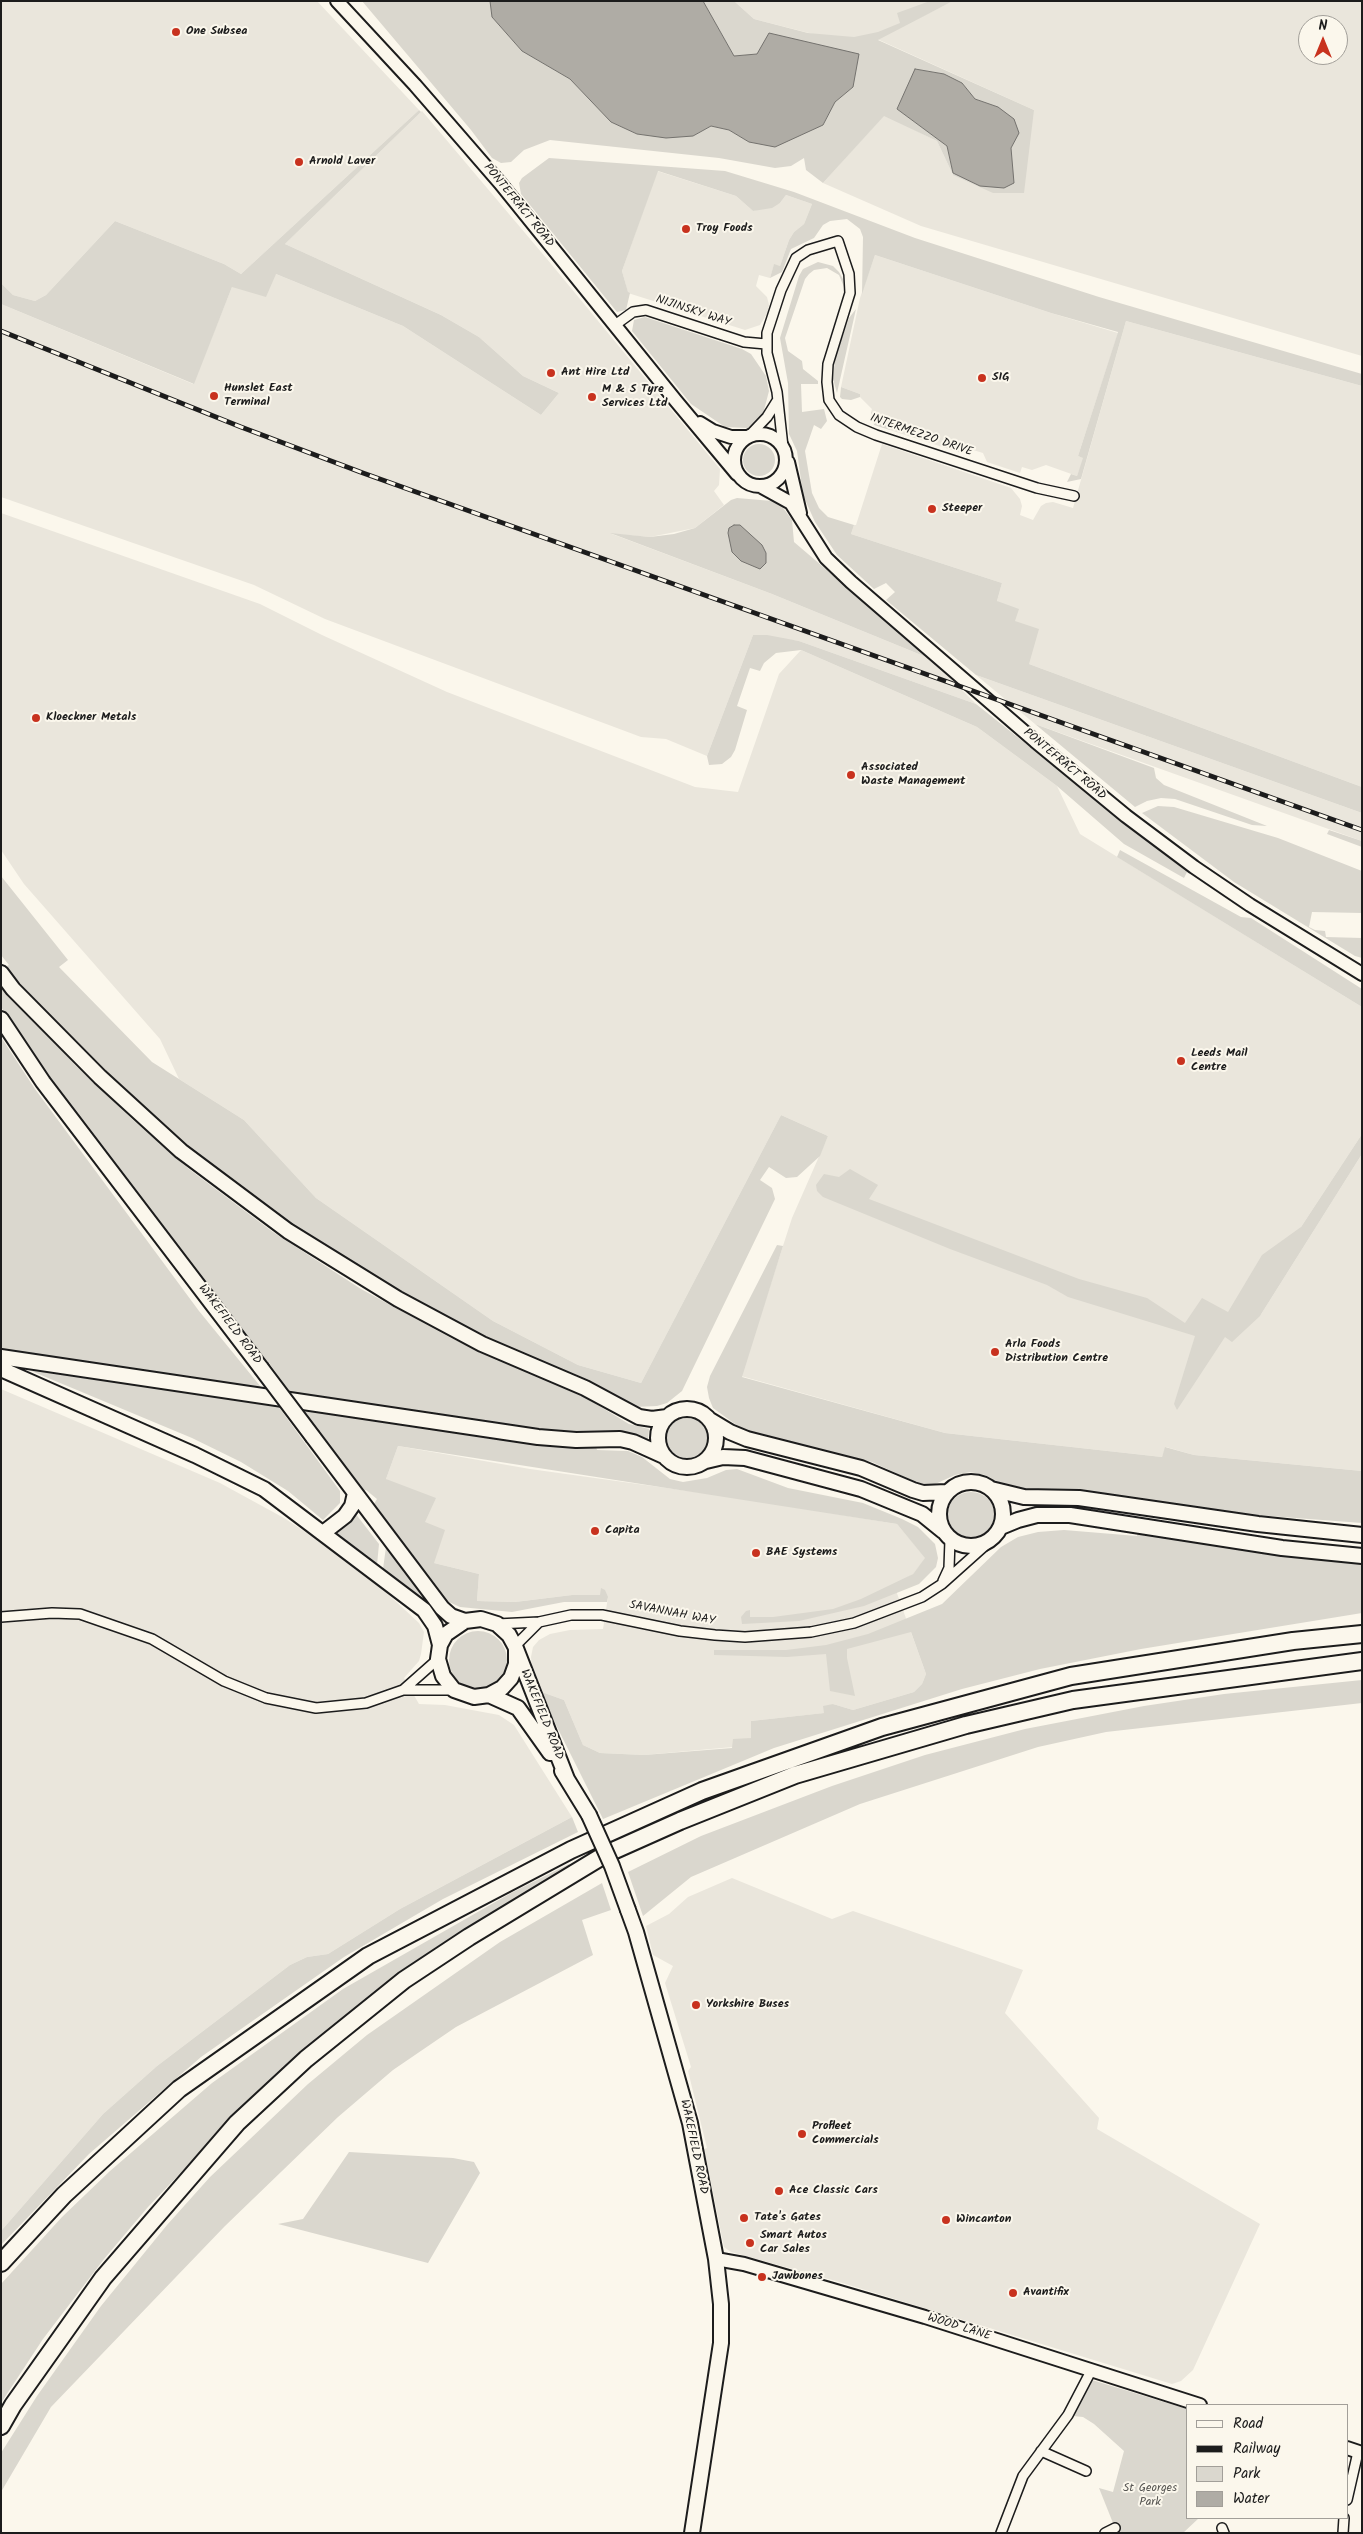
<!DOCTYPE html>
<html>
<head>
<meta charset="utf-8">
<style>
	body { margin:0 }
	#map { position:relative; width:1363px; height:2534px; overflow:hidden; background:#fbf7ec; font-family:Kalam,sans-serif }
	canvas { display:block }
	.frame { position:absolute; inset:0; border:2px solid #1c1c1c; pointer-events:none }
	.legend { position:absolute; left:1186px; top:2404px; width:162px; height:115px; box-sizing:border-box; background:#fbf7ec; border:1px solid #a29f99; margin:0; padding:6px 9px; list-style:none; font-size:15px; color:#1c1c1c }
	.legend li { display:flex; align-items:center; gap:10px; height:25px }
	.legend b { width:25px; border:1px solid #a29f99 }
	.north { position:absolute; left:1298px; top:15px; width:50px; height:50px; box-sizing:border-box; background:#fbf7ec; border:1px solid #a29f99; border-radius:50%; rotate:0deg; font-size:14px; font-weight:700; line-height:20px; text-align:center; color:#1c1c1c }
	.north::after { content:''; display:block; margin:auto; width:18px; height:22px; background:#c8321e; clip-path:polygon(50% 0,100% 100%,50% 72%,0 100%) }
</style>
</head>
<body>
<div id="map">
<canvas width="1363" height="2534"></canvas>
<div class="frame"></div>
<ul class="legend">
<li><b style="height:6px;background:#fbf7ec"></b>Road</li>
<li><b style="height:6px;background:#1c1c1c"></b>Railway</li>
<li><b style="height:14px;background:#dad7ce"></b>Park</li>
<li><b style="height:14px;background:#afaca5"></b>Water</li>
</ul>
<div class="north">N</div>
</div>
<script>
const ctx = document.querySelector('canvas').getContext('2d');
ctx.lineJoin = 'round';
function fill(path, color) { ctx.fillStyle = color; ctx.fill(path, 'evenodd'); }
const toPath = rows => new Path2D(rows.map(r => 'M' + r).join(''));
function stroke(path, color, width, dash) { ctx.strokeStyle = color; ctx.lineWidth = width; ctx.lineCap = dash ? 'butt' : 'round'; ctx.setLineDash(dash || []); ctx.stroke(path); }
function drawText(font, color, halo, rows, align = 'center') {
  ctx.font = font + ' Kalam,sans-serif'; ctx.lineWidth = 4; ctx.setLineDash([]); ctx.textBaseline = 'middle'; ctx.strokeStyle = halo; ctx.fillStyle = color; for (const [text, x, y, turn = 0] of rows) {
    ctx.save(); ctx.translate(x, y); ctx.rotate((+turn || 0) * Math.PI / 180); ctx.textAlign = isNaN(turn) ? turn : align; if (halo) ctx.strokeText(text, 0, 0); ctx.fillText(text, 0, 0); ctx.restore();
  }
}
fill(toPath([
	[1,1,317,1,419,110,241,274,224,264,115,221,46,295,35,301,13,295,1,283],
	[734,1,947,1,901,25,848,43,754,19],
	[953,1,1362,1,1362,356,921,226,823,183,884,115,937,141,953,175,1034,110,877,39],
	[1308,25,1338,25,1338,55,1308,55],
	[422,111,547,259,720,469,719,485,714,491,724,505,695,528,650,537,612,534,772,594,931,659,976,704,799,641,753,635,707,756,666,739,641,737,325,619,254,585,1,497,1,304,193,384,232,287,276,274,403,326,541,415,559,393,523,376,479,337,441,315,285,244],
	[657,171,736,196,753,211,780,203,786,195,812,204,804,224,794,232,789,240,780,266,774,265,770,278,759,275,756,286,767,297,769,305,768,312,760,325,745,330,628,293,622,271],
	[875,255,1051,313,1118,333,1078,456,1084,458,1077,476,1046,465,1032,470,1022,467,1020,473,987,462,983,453,970,449,961,453,890,430,894,420,871,412,872,409,860,397,860,394,841,387,860,298],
	[1126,321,1362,386,1362,787,1029,664,1015,621,997,601,1002,583,851,534,854,525,856,525,882,444,1011,488,1020,499,1022,506,1020,515,1033,520,1041,506,1046,503,1053,502,1073,508],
	[1,513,260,604,322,635,447,692,695,787,738,792,779,674,801,650,977,727,1057,786,1080,834,1362,1007,1362,1134,1301,1227,1260,1316,1362,1154,1362,1471,1194,1455,1166,1447,1162,1457,945,1433,741,1376,792,1218,828,1136,781,1115,641,1383,578,1365,493,1321,316,1198,244,1120,179,1079,160,1039,24,884,1,850],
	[976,675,1362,813,1362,841,1035,724],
	[1,1389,220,1483,284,1518,336,1552,375,1582,419,1623,424,1632,421,1654,419,1661,404,1678,419,1704,445,1705,499,1715,514,1725,572,1817,400,1909,328,1954,307,1957,290,1965,157,2066,103,2114,1,2231],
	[398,1446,530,1469,732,1497,897,1524,926,1558,913,1574,894,1585,926,1674,922,1684,914,1692,853,1710,833,1704,825,1713,751,1721,751,1738,733,1747,644,1755,600,1753,583,1745,564,1700,539,1691,532,1669,531,1657,533,1647,539,1640,550,1634,570,1630,603,1629,608,1597,572,1595,515,1602,477,1601,479,1574,434,1563,425,1522,386,1479],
	[732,1878,832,1919,853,1911,1023,1970,1005,2013,1099,2118,1097,2129,1260,2224,1193,2370,1181,2381,1172,2384,836,2281,731,2252,724,2247,704,2149,707,2148,688,2071,691,2067,665,1983,673,1966,653,1955,646,1926,669,1914,688,1897]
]), '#eae6dc');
fill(toPath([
	[362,1,490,1,492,17,522,51,570,79,611,122,637,134,693,136,711,126,729,130,749,142,823,125,835,102,853,87,757,54,734,56,703,1,734,1,754,19,808,33,854,37,878,32,900,23,897,13,930,1,953,1,878,40,1034,110,1024,193,993,193,953,175,937,141,884,116,823,183,806,170,804,158,791,166,775,168,719,158,550,140,524,150,511,162,501,163,492,158,471,130],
	[916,69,944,74,962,83,975,99,998,107,1019,133,1011,148,1014,183,980,186,953,173,947,146,897,109],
	[419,110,421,112,285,244,441,315,479,337,523,376,559,393,541,415,403,326,276,274,266,297,232,287,194,384,1,304,1,283,13,295,35,301,46,295,115,221,224,264,241,274],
	[549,158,725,171,794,192,915,238,1099,297,1362,374,1362,386,1126,321,1081,479,1067,482,1071,474,1077,476,1083,458,1078,456,1118,332,1051,313,875,255,862,294,863,237,860,229,847,219,830,221,823,225,814,238,791,249,782,272,770,278,774,264,780,266,789,240,794,232,804,224,812,204,786,195,780,203,772,208,753,211,736,196,658,171,622,271,628,292,630,293,626,310,617,312,521,194,519,183,522,178],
	[818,262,833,266,839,272,843,279,844,287,839,275,827,268,814,270,809,274,805,279,785,338,788,351,802,361,803,369,818,381,818,384,801,384,802,412,824,409,827,421,821,429,814,425,805,451,812,493,819,508,828,517,854,525,851,534,1002,583,997,601,1019,609,1015,621,1039,629,1029,664,1362,787,1362,813,976,675,886,600,895,592,886,583,874,589,837,555,815,522,803,495,797,451,789,434,788,383,780,338,799,276,803,269],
	[856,309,837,393,833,379,835,358,849,318],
	[645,317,742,349,751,354,766,376,769,391,763,414,757,422,748,428,725,427,691,404,632,331,634,320],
	[841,387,860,394,860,397,851,400,842,399,840,397],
	[871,412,894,421,890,430,874,425],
	'743 460a16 16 0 1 1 32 0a16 16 0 1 1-32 0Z',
	[737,498,772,501,781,505,792,520,794,542,931,659,772,594,610,533,650,537,674,534,695,528,731,500],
	[753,635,767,635,799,641,976,704,1187,872,1184,878,1124,844,1057,786,977,727,801,650,776,653,764,663,760,671,750,668,737,706,747,710,735,750,731,757,722,764,709,765,707,756],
	[1035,724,1154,768,1156,778,1164,785,1267,826,1252,825,1175,799,1161,798,1147,801,1135,807],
	[1158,806,1174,807,1278,838,1362,871,1362,913,1312,912,1309,927,1315,930,1325,931,1326,937,1362,938,1362,958,1355,956,1234,882,1142,813],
	[1329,830,1362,841,1362,847,1327,834],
	[1120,850,1241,917,1251,918,1362,989,1362,1007,1117,857],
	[1,876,68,960,59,967,152,1062,244,1120,316,1198,493,1321,578,1365,641,1383,781,1115,828,1136,820,1156,797,1177,786,1178,769,1167,760,1180,772,1188,775,1199,682,1391,667,1403,657,1406,634,1407,453,1324,319,1245,243,1193,160,1125,86,1055,5,967,9,965,1,955],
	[1,982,75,1065,133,1120,189,1169,273,1232,361,1289,451,1338,586,1398,629,1424,649,1429,648,1439,625,1432,563,1433,534,1431,293,1396,269,1363,266,1365,61,1094,1,1007],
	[1,1037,35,1089,199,1311,265,1392,1,1351],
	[1362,1134,1362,1154,1260,1316,1232,1342,1225,1337,1177,1410,1174,1404,1195,1336,1068,1297,1047,1285,950,1249,823,1197,817,1191,816,1185,824,1174,839,1177,850,1169,878,1185,869,1199,1079,1279,1147,1298,1185,1323,1202,1298,1228,1312,1262,1255,1301,1227],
	[777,1245,783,1246,742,1377,945,1433,1162,1457,1165,1447,1194,1455,1362,1471,1362,1523,1243,1514,1088,1492,1022,1491,1012,1489,985,1475,970,1472,955,1475,933,1485,924,1486,872,1462,746,1432,713,1408,709,1398,707,1387,710,1376],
	[29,1370,278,1406,340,1491,340,1503,323,1520,288,1491,241,1462,192,1438],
	[303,1410,548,1445,596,1446,597,1450,628,1451,642,1457,670,1479,683,1482,707,1478,726,1470,737,1469,788,1488,863,1503,902,1519,918,1527,935,1544,938,1558,936,1567,919,1584,864,1606,799,1621,742,1624,741,1617,746,1611,750,1610,750,1617,773,1617,833,1609,861,1599,913,1574,925,1558,897,1524,398,1446,386,1479,436,1498,425,1522,445,1530,434,1563,479,1574,477,1601,515,1602,572,1595,600,1595,601,1588,605,1590,608,1597,607,1602,564,1602,512,1612,460,1607,449,1602,405,1545,397,1539,372,1507,377,1499,366,1490,361,1492,322,1441,324,1439],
	'666 1439a21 21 0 1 1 42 0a21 21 0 1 1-42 0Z',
	'947 1516a24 24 0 1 1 48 0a24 24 0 1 1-48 0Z',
	[352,1512,355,1513,379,1544,377,1565,335,1533],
	[1064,1530,1137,1536,1138,1532,1282,1554,1362,1562,1362,1613,1141,1649,1040,1669,962,1689,774,1748,603,1819,539,1691,564,1700,583,1745,600,1753,644,1755,732,1748,733,1739,751,1738,751,1721,824,1713,823,1706,833,1704,853,1710,914,1692,922,1684,926,1674,911,1632,847,1649,847,1658,855,1696,830,1691,826,1654,787,1657,714,1655,714,1650,786,1650,826,1645,868,1634,942,1604,1001,1547,1018,1537,1038,1532],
	[386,1547,428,1603,425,1605,383,1569],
	'449 1660a29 29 0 1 1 58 0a29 29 0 1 1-58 0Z',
	[1362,1680,1362,1703,1106,1732,1038,1747,860,1804,691,1877,643,1916,628,1872,701,1836,832,1786,925,1755,1025,1729,1144,1706,1224,1694],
	[572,1817,578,1832,443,1899,344,1957,201,2057,89,2154,1,2245,1,2231,103,2114,157,2066,290,1965,307,1957,328,1954,400,1909],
	[569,1864,571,1869,515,1902,232,2119,148,2207,104,2259,43,2339,1,2403,1,2284,62,2217,110,2171,212,2083,343,1989,511,1893],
	[602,1883,611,1910,582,1920,593,1955,456,2027,393,2070,338,2117,225,2226,51,2407,1,2492,1,2453,37,2396,101,2306,167,2225,210,2177,308,2084,367,2035,500,1942],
	[349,2152,453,2158,474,2162,480,2173,428,2263,278,2224,303,2219],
	[1092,2380,1187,2409,1187,2518,1199,2518,1183,2533,1117,2533,1099,2488,1113,2492,1124,2451,1094,2424,1083,2417,1073,2416]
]), '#dad7ce');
const water = toPath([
	[490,1,703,1,734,56,757,54,769,33,859,54,853,87,835,102,823,125,775,147,749,142,729,130,711,126,693,136,666,138,637,134,611,122,570,79,522,51,492,17,490,1],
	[915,69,944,74,962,83,975,99,998,107,1014,119,1019,133,1011,148,1014,183,1004,188,980,186,953,173,947,146,897,109,915,69],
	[734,525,740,525,762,545,766,553,766,563,760,569,741,561,732,552,728,533,729,528,734,525]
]);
fill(water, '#afaca5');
stroke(water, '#74726e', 1);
const street = toPath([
	[615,325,633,312,646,310,744,342,766,344],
	[748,437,767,417,777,401],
	[783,447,777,392,767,353,767,333,781,290,796,258,808,250,838,241,849,274,850,293,828,364,827,382,829,400,839,415,857,427,876,435,1037,488,1074,496],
	[943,1581,949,1568,950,1540],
	[1,1617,52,1613,80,1614,152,1639,224,1681,266,1698,316,1708,366,1703,403,1690],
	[497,1624,539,1622,571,1615,602,1615,680,1631,715,1635,745,1637,811,1632,854,1623,922,1597,942,1584,989,1542],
	[515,1646,539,1622],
	[438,1659,403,1690,454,1690],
	[1041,2451,1086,2471],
	[1347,2500,1358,2452],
	[1222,2528,1224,2533],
	[1001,2533,1023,2476,1068,2415,1091,2371],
	[1105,2533,1115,2528],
	[1343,2533,1344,2518]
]);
const secondary = toPath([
	[337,1,415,85,500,183,676,401,737,474],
	[700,423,713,431,731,437,747,437],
	'734 460a26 26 0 1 1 52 0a26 26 0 1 1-52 0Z',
	[788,462,800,513],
	[762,487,791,503,826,558,851,582,1035,741,1126,816,1194,867,1250,905,1362,974],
	[716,2259,744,2264,925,2317,1200,2405],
	[1347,2448,1362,2453]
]);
const primary = toPath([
	[1,973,13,989,100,1077,181,1151,288,1231,398,1299,482,1344,585,1388,639,1417,652,1419,667,1417],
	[1,1019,43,1082,261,1368],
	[1,1357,538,1437,576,1440,620,1439,633,1442,664,1456],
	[1,1369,195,1455,264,1489,424,1610,435,1626,440,1645],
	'658 1438a29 29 0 1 1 58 0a29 29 0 1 1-58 0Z',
	[710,1420,730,1432,747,1439,861,1468,913,1490,923,1493,947,1492],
	[313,1437,442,1608,451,1616,465,1621],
	[706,1461,723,1457,745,1458,861,1489,922,1514,943,1531],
	'939 1514a32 32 0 1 1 64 0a32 32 0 1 1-64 0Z',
	[991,1489,1024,1497,1079,1498,1258,1524,1362,1535],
	[1001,1527,1018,1520,1037,1515,1070,1515,1282,1548,1362,1556],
	[323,1533,345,1516,352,1506,355,1493],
	[516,1650,516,1664,511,1678,502,1688,489,1695,474,1697,454,1690,443,1676,438,1659,440,1645,446,1634,465,1621,481,1619,497,1624,509,1635,515,1646,567,1779],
	[489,1695,518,1708,550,1753],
	[562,1771,589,1815],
	[628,1910,636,1932,690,2123,716,2259,721,2304,721,2343,692,2533]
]);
const highway = toPath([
	[1,2263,64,2195,179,2089,368,1956,571,1850,702,1791,882,1727,1071,1676,1293,1641,1362,1634],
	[1,2426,13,2405,103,2278,237,2123,306,2059,404,1980,469,1937,606,1854,680,1821,795,1775,966,1725,1073,1700,1362,1661]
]);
stroke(street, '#1c1c1c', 12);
stroke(secondary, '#1c1c1c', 16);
stroke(primary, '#1c1c1c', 18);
stroke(highway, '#1c1c1c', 20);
stroke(street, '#fbf7ec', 9);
stroke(secondary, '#fbf7ec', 12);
stroke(primary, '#fbf7ec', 14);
stroke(highway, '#fbf7ec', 16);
const rail = toPath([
	[1,331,241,427,363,473,1362,830]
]);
stroke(rail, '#1c1c1c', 5);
stroke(rail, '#fbf7ec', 3, [9]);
const primaryBridge = toPath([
	[261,1368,313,1437],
	[589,1815,612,1866,628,1910]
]);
stroke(primaryBridge, '#1c1c1c', 18, []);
stroke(primaryBridge, '#fbf7ec', 14);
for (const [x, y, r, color] of [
	[176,32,5,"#c8321e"],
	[299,162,5,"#c8321e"],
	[686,229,5,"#c8321e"],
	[551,373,5,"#c8321e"],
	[982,378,5,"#c8321e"],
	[214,396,5,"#c8321e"],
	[592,397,5,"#c8321e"],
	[932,509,5,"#c8321e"],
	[36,718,5,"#c8321e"],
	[851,775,5,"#c8321e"],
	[1181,1061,5,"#c8321e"],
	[995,1352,5,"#c8321e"],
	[595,1531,5,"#c8321e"],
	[756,1553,5,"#c8321e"],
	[696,2005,5,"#c8321e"],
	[802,2134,5,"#c8321e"],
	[779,2191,5,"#c8321e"],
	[744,2218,5,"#c8321e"],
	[946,2220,5,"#c8321e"],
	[750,2243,5,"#c8321e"],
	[762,2277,5,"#c8321e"],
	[1013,2293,5,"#c8321e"]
]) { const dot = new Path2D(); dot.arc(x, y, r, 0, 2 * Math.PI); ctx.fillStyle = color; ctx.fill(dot); stroke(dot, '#fbf7ec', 2); }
drawText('bold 12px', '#1c1c1c', '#fbf7ec', [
	["One Subsea",186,32],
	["Arnold Laver",309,162],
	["Troy Foods",696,229],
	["Ant Hire Ltd",561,373],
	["SIG",992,378],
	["Hunslet East",224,389],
	["Terminal",224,403],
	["M & S Tyre",602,390],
	["Services Ltd",602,404],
	["Steeper",942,509],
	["Kloeckner Metals",46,718],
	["Associated",861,768],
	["Waste Management",861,782],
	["Leeds Mail",1191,1054],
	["Centre",1191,1068],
	["Arla Foods",1005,1345],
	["Distribution Centre",1005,1359],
	["Capita",605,1531],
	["BAE Systems",766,1553],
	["Yorkshire Buses",706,2005],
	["Profleet",812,2127],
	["Commercials",812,2141],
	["Ace Classic Cars",789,2191],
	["Tate's Gates",754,2218],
	["Wincanton",956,2220],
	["Smart Autos",760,2236],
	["Car Sales",760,2250],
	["Jawbones",772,2277],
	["Avantifix",1023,2293]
], 'left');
drawText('12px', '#1c1c1c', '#fbf7ec', [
	["PONTEFRACT ROAD",518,206,51],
	["NIJINSKY WAY",693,312,18],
	["INTERMEZZO DRIVE",921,436,19],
	["PONTEFRACT ROAD",1064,765,40],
	["WAKEFIELD ROAD",229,1325,53],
	["SAVANNAH WAY",672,1614,11],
	["WAKEFIELD ROAD",541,1715,68],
	["WAKEFIELD ROAD",693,2147,78],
	["WOOD LANE",959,2328,17]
]);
drawText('12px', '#555451', '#fbf7ec', [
	["St Georges",1150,2489],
	["Park",1150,2503]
]);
</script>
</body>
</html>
